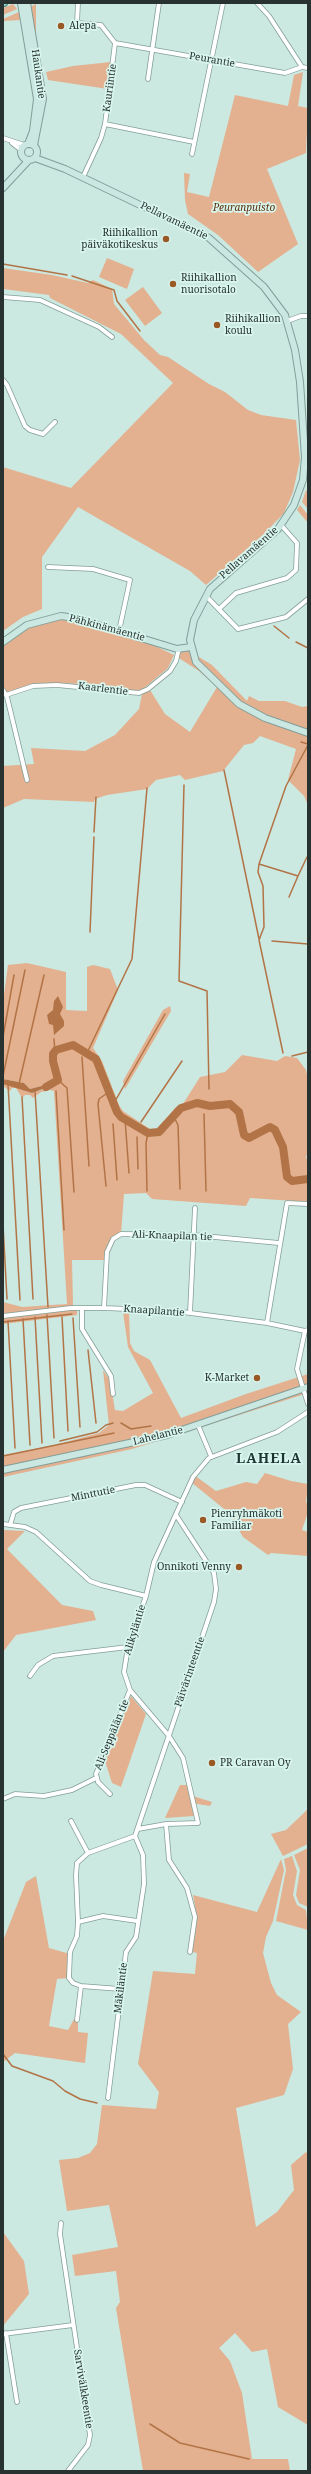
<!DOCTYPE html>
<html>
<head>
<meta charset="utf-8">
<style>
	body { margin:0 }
	#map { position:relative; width:311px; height:2474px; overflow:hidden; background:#cbe8e1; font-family:"Noto Serif",serif }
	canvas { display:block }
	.frame { position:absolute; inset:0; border:4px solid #283331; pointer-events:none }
</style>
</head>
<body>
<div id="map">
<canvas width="311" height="2474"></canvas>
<div class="frame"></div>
</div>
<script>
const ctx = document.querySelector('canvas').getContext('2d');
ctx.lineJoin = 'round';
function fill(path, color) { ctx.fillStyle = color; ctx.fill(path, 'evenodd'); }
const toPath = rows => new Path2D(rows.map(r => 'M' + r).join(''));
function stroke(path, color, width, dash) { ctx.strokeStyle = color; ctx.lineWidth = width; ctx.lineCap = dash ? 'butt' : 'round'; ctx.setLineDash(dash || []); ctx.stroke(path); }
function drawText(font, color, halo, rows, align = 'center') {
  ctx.font = font + ' "Noto Serif",serif'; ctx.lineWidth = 3.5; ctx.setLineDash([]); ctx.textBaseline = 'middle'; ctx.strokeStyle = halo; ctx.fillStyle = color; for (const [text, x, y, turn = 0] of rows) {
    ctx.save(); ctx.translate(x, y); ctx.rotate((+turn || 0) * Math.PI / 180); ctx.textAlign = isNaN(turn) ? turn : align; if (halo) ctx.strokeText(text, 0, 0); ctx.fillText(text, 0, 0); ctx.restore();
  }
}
fill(toPath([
	[13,4,17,9,3,15,3,8],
	[36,4,36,32,34,32,30,7],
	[19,12,21,20,3,21,3,19],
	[111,62,108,89,48,80,46,72,73,66],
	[303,72,298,106,308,108,306,153,267,169,298,244,258,272,218,235,188,214,185,200,184,173,190,174,187,192,209,197,235,95,288,106,294,75],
	[107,258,134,269,127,289,99,277],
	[3,268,52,275,88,283,93,280,112,289,114,304,144,340,160,355,168,357,209,384,225,392,248,410,261,415,296,420,300,460,293,492,284,513,266,532,206,585,190,571,78,507,42,557,42,609,23,617,3,631,3,467,71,488,173,383,121,334,50,298,49,295,3,289],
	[143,287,162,313,145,326,125,300],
	[306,490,308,494,308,509,302,502],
	[300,505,308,515,308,523,297,510],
	[67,619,145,641,174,655,182,652,184,648,212,665,247,701,249,696,259,701,285,701,302,707,308,706,308,805,304,796,288,780,296,749,260,736,253,743,244,745,223,771,185,780,180,775,156,780,147,789,107,795,95,799,94,802,24,799,3,808,3,766,34,764,31,748,85,751,115,735,139,709,142,694,150,690,165,714,190,732,217,687,199,671,174,655,168,668,142,690,128,691,85,684,52,683,30,685,3,694,3,646,29,628,52,620],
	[27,963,66,972,66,1010,87,1011,87,967,93,965,110,969,118,990,93,1048,102,1061,119,1105,123,1111,150,1129,156,1130,160,1127,175,1108,183,1104,200,1077,225,1072,242,1055,277,1061,285,1056,297,1058,306,1070,308,1080,308,1151,306,1157,308,1162,308,1202,250,1198,246,1206,152,1199,146,1193,124,1194,121,1234,113,1239,106,1260,72,1260,73,1305,73,1308,77,1308,77,1315,3,1324,3,1302,22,1307,67,1304,54,1091,50,1090,41,1092,33,1098,30,1095,25,1095,22,1098,16,1088,12,1088,10,1091,3,1086,3,1084,6,1084,32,1093,55,1085,53,1083,30,1089,24,1083,3,1079,3,1002,8,965],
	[170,1006,171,1011,125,1089,123,1081,163,1010],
	[123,1312,129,1313,130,1343,134,1351,150,1360,181,1418,246,1394,308,1374,308,1393,132,1449,3,1477,3,1455,55,1445,99,1433,109,1425,103,1370,110,1380,115,1410,123,1411,153,1393,128,1347],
	[265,1473,291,1481,308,1484,306,1502,308,1505,308,1512,302,1530,308,1532,308,1556,271,1553,268,1555,243,1537,229,1513,191,1482,194,1475,216,1491,246,1482,257,1484],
	[3,1530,25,1531,7,1549,62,1605,93,1611,96,1620,16,1635,3,1652],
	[131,1696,146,1714,121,1787,112,1783,105,1761],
	[180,1785,189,1785,193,1796,212,1802,210,1806,191,1803,194,1816,165,1818],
	[308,1809,308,1844,283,1856,271,1834,286,1830],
	[308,1848,308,1907,299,1903,296,1895,300,1870,294,1855],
	[292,1856,297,1871,293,1895,297,1905,306,1910,308,1930,276,1921,286,1870,284,1859],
	[281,1859,284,1870,273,1921,266,1937,263,1953,271,1983,277,1995,301,2012,288,2024,293,2069,284,2095,236,2108,256,2227,277,2212,294,2190,291,2165,306,2152,308,2154,308,2425,278,2407,267,2349,252,2352,235,2333,219,2348,230,2361,242,2393,252,2459,288,2459,290,2471,143,2471,116,2308,120,2302,116,2271,75,2276,72,2255,118,2247,109,2205,67,2211,59,2160,78,2158,90,2153,97,2144,102,2105,156,2109,159,2092,138,2064,153,1971,195,1974,197,1953,192,1952,197,1918,193,1895,257,1912],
	[36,1876,49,1948,70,1954,69,1978,57,1979,49,2026,68,2030,74,2019,78,2020,78,2032,88,2033,85,2063,15,2053,3,2062,3,1941,26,1882],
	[3,2232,24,2261,29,2294,3,2326]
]), '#e3b18f');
fill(toPath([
	[58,996,63,1007,60,1014,64,1021,64,1026,54,1035,53,1025,49,1024,47,1015,53,1010,54,1001],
	[3,1079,24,1083,30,1089,53,1083,56,1084,32,1093,3,1084]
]), '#b27446');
stroke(toPath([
	[3,264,67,275],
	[72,276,114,290,117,301,140,331],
	[274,626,289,638],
	[296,642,308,648],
	[301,742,308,744],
	[224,770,259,939],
	[184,785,179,981,207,991,209,1089],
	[94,832,96,797],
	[259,864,298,876,307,857],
	[289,897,298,876],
	[90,932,94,837],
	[272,941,308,944],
	[3,1037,14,975],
	[54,1039,55,1052],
	[87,1053,132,959,147,788],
	[283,1053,259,940,264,927,263,886,258,872,259,864,286,786,308,745],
	[292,1056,308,1052],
	[82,1057,89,1166],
	[3,1076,25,970],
	[58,1080,67,1088,74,1192],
	[8,1084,20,1300],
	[19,1084,44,975],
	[35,1091,48,1307],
	[56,1091,64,1230],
	[22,1097,33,1299],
	[114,1103,165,1014],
	[204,1114,206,1191],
	[173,1115,178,1125,180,1189],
	[125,1119,129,1173],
	[141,1122,182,1061],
	[113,1124,117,1180],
	[137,1137,138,1169],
	[106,1186,98,1104,99,1099,110,1091],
	[147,1191,146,1143,148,1133],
	[3,1225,7,1299],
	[47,1315,54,1438],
	[35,1317,42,1443],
	[62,1317,68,1431],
	[73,1318,80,1427],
	[23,1319,30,1445],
	[8,1321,15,1448],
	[3,1322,72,1314],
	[88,1350,96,1423],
	[121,1423,131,1429,151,1426],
	[60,1441,97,1432,106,1425,113,1423],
	[3,1456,114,1433],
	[3,2054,12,2066,53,2081,65,2091,80,2099,97,2103],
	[150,2424,180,2443,249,2459]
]), '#b27446', 1.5);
stroke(toPath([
	[46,1087,58,1080,53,1061,53,1054,56,1050,73,1045,96,1059,117,1112,121,1117,148,1133,159,1132,181,1108,197,1103,210,1106,230,1104,239,1112,244,1135,249,1138,270,1127,275,1130,283,1147,287,1177,292,1181,308,1179]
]), '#b27446', 8);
const street = toPath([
	[78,3,77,23,101,25,115,43,285,73,302,67,308,68],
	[257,3,269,16,302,67],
	[148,79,159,3],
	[105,124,194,142],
	[3,138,24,145],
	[12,143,21,150],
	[192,154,223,3],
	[83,177,101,138,105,124,115,43],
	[3,297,40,300,99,327,112,337],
	[287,321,301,316,308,316],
	[3,380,7,385,25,426,30,430,43,434,55,422],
	[48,567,93,569,130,580,119,631],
	[206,596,238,629,286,617,308,599],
	[219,609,236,593,287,578,296,570,297,543,281,525],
	[3,690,7,697,27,780],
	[6,695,33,686,57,685,139,693,148,689,170,671,176,661,179,648],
	[82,1308,82,1329,111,1376,113,1394],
	[104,1308,107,1252,113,1239,121,1234,193,1235,279,1243],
	[190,1313,195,1208],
	[3,1316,71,1308,104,1308,175,1311,267,1323,305,1331,308,1330],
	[267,1323,287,1203,308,1204],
	[305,1331,297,1369,308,1404],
	[198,1425,211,1456],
	[3,1524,25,1527,36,1532,90,1581,101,1585,146,1596],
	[10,1525,14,1512,21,1508,136,1485,145,1485,182,1502],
	[30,1676,38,1665,53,1656,128,1647],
	[110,1794,98,1782,96,1774,130,1690],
	[3,1799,15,1794,44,1796,72,1790,96,1778],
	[71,1821,88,1853],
	[166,1824,169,1860,187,1888,195,1917,190,1952],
	[138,1829,166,1824,198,1823,183,1758,169,1736,130,1690,124,1672,128,1647,146,1596,154,1562,193,1477,209,1458,277,1432,308,1412],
	[135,1836,214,1602,216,1589,214,1573,176,1515],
	[78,1922,103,1916,137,1921],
	[120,1989,81,1986,73,1983,69,1978,70,1952,77,1936,78,1922,76,1875,77,1863,88,1853,135,1836],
	[77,2020,81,1986],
	[108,2098,126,1952,136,1937,144,1884,143,1855,135,1836],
	[61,2223,60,2234,90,2435,88,2445,68,2471],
	[6,2333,17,2402],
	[3,2334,73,2325]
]);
const secondary = toPath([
	[21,3,37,99,33,131,28,144],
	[27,3,43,99,34,145],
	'21 152a8 8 0 1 1 16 0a8 8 0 1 1-16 0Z',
	[35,158,65,169,209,238,264,287,285,315,295,350,300,382,305,457,303,480,294,505,278,529,210,589,194,620,190,640,196,662,239,704,265,718,308,733],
	[3,188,29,160],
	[3,642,27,625,61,616,75,618,177,649,191,647],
	[3,1470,167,1435,308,1387]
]);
const primary = toPath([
	[3,3,4,3]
]);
stroke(street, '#839e98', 5.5);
stroke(secondary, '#839e98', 8);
stroke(primary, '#418478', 8);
stroke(street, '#fff', 4);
stroke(secondary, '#cae7e2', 6);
stroke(primary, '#95cfc5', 6);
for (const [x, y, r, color] of [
	[61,26,4,"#995824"],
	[166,239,4,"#995824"],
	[173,284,4,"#995824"],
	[217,325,4,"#995824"],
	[257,1378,4,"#995824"],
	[203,1520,4,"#995824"],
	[239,1567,4,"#995824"],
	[212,1763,4,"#995824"]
]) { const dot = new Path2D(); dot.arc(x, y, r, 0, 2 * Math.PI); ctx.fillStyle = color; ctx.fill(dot); stroke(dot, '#d8f5ee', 1.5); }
drawText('10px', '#283331', '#d8f5ee', [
	["Alepa",69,26],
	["Riihikallion",158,233,"right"],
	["päiväkotikeskus",158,245,"right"],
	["Riihikallion",181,278],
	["nuorisotalo",181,290],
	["Riihikallion",225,319],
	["koulu",225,331],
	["K-Market",249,1378,"right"],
	["Pienryhmäkoti",211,1514],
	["Familiar",211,1526],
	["Onnikoti Venny",231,1567,"right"],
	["PR Caravan Oy",220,1763]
], 'left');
drawText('10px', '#283331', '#d8f5ee', [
	["Peurantie",212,60,10],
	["Haukantie",38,74,82],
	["Kauriintie",110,88,-82],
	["Pellavamäentie",174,221,26],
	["Pellavamäentie",249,553,-41],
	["Pähkinämäentie",107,628,15],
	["Kaarlentie",103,689,7],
	["Ali-Knaapilan tie",172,1236,2],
	["Knaapilantie",154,1311,4],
	["Lahelantie",158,1436,-14],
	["Minttutie",93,1494,-11],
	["Alikyläntie",135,1630,-73],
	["Päivärinteentie",190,1672,-71],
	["Ali-Seppälän tie",112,1735,-68],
	["Mäkiläntie",121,1988,-83],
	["Sarvivälkkeentie",83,2389,81]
]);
drawText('italic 10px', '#5a300b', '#d8f5ee', [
	["Peuranpuisto",244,208]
]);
ctx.letterSpacing = '1px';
drawText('bold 14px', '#1d3531', '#d8f5ee', [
	["LAHELA",269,1459]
]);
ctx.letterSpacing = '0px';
</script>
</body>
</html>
